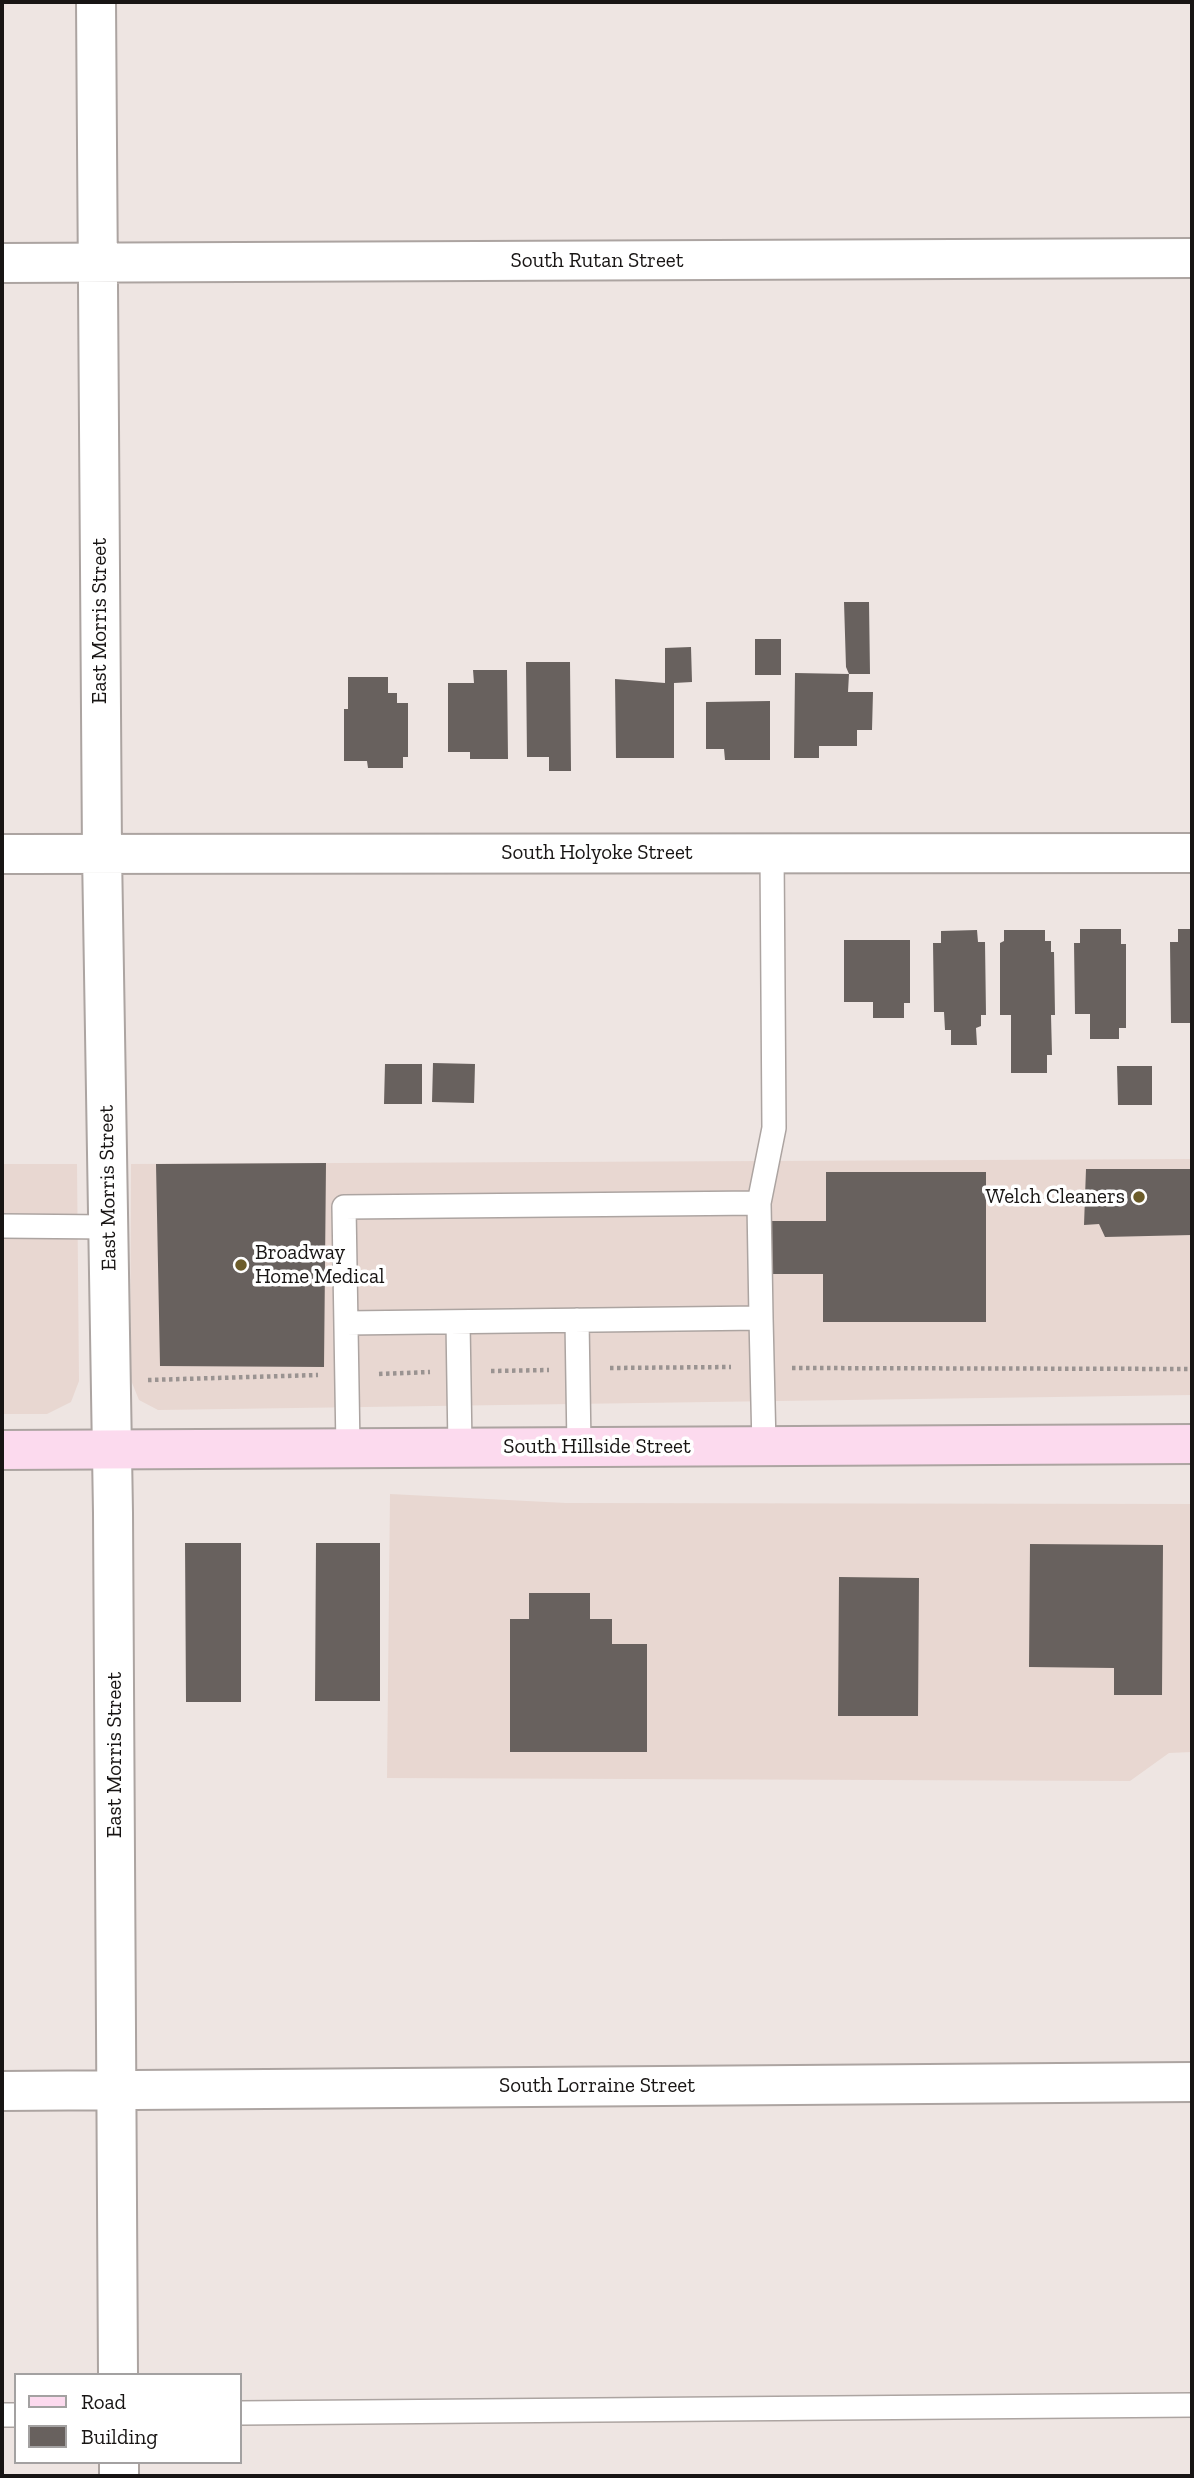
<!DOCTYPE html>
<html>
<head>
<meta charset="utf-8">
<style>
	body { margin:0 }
	#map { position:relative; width:1194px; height:2478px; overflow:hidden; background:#eee5e2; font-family:"Zilla Slab",serif }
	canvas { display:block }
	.frame { position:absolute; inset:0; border:4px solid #181514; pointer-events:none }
	.legend { position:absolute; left:14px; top:2373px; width:228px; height:91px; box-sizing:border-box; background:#fff; border:2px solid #a3a1a1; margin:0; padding:9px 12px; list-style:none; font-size:21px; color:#181514 }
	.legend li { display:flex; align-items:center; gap:14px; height:35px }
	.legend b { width:35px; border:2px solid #a3a1a1 }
</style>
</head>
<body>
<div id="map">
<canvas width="1194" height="2478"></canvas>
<div class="frame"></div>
<ul class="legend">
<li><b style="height:9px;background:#fcdaee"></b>Road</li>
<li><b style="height:19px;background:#68615e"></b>Building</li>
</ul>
</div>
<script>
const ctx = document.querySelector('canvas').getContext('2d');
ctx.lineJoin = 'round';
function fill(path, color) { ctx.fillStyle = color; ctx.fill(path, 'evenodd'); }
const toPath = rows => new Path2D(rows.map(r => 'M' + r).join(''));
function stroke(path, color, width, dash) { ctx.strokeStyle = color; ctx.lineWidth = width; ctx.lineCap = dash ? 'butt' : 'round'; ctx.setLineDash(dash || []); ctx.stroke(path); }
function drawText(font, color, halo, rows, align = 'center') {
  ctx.font = font + ' "Zilla Slab",serif'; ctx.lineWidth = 7; ctx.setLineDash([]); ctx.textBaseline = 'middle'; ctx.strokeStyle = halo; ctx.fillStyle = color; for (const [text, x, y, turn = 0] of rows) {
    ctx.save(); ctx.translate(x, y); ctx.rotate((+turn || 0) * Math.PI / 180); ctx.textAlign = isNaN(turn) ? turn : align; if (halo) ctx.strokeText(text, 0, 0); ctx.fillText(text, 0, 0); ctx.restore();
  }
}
fill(toPath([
	[1192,1159,1192,1395,158,1410,139,1400,130,1378,131,1164],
	[2,1164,77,1164,79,1381,71,1402,47,1414,2,1414],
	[390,1494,566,1503,1192,1504,1192,1752,1169,1753,1130,1781,387,1778]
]), '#e8d7d1');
fill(toPath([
	[844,602,869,602,870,674,849,674,846,667],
	[755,639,781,639,781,675,755,675],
	[691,647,692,682,674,683,674,758,616,758,615,679,665,683,665,648],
	[526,662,570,662,571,771,549,771,549,757,527,757],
	[473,670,507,670,508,759,470,759,470,752,448,752,448,683,474,683],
	[795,673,849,674,848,692,873,692,872,730,857,730,857,746,819,746,819,758,794,758],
	[348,677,388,677,388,693,397,693,397,703,408,703,408,757,403,757,403,768,368,768,367,761,344,761,344,709,348,709],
	[770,701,770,760,725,760,724,749,706,749,706,702],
	[1080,929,1121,929,1121,944,1126,944,1126,1028,1119,1028,1119,1039,1090,1039,1090,1014,1075,1014,1074,943,1080,943],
	[1178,929,1192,929,1192,1023,1171,1023,1170,942,1178,942],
	[977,930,978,942,985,942,986,1015,981,1015,981,1026,976,1028,977,1045,951,1045,951,1030,945,1030,944,1012,934,1012,933,943,941,943,941,931],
	[1004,930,1045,930,1045,941,1051,941,1051,952,1054,952,1055,1015,1051,1015,1052,1055,1047,1055,1047,1073,1011,1073,1011,1015,1000,1015,1000,943,1004,941],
	[844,940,910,940,910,1003,904,1003,904,1018,873,1018,873,1002,844,1002],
	[433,1063,475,1064,474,1103,432,1102],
	[385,1064,422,1064,422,1104,384,1104],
	[1117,1066,1152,1066,1152,1105,1118,1105],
	[326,1163,324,1367,160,1366,156,1164],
	[1086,1169,1192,1169,1192,1235,1105,1237,1099,1224,1084,1225],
	[826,1172,986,1172,986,1322,823,1322,823,1274,768,1274,768,1221,826,1221],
	[185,1543,241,1543,241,1702,186,1702],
	[316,1543,380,1543,380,1701,315,1701],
	[1030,1544,1163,1545,1162,1695,1114,1695,1114,1668,1029,1667],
	[839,1577,919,1578,918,1716,838,1716],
	[529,1593,590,1593,590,1619,612,1619,612,1644,647,1644,647,1752,510,1752,510,1619,529,1619]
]), '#68615e');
const service = toPath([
	[759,1203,774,1128,772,853],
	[2,1226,109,1227],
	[577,1320,579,1447],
	[458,1322,460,1447],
	[346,1323,761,1318,764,1446],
	[348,1448,344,1207,759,1203,761,1318],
	[240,2413,1192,2405],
	[2,2415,16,2415]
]);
const minor = toPath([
	[96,2,102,853,113,1513,118,2375],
	[2,263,1192,258],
	[2,854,1192,853],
	[2,2091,1192,2082],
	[119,2462,119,2476]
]);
const secondary = toPath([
	[2,1450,1192,1444]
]);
stroke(service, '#aca4a1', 26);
stroke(minor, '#aca4a1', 42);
stroke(secondary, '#aca4a1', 42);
stroke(toPath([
	[610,1368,731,1367],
	[792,1368,1192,1369],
	[491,1371,549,1370],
	[379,1374,430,1372],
	[148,1380,318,1375]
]), '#9a9391', 4.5, [3.5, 3.5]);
stroke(service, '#fff', 23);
stroke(minor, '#fff', 38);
stroke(secondary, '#fcdaee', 38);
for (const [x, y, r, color] of [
	[1139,1197,7,"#6c5c2a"],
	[241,1265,7,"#6c5c2a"]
]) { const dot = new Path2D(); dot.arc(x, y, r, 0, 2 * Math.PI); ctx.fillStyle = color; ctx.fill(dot); stroke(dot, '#fff', 2.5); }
drawText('21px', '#181514', '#fff', [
	["South Rutan Street",597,261],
	["East Morris Street",100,621,-90],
	["South Holyoke Street",597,853],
	["East Morris Street",108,1188,-91],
	["South Hillside Street",597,1447],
	["East Morris Street",115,1755,-90],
	["South Lorraine Street",597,2086]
]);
drawText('21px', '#181514', '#fff', [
	["Welch Cleaners",1125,1197],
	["Broadway",255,1253,"left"],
	["Home Medical",255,1277,"left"]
], 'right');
</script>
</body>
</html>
